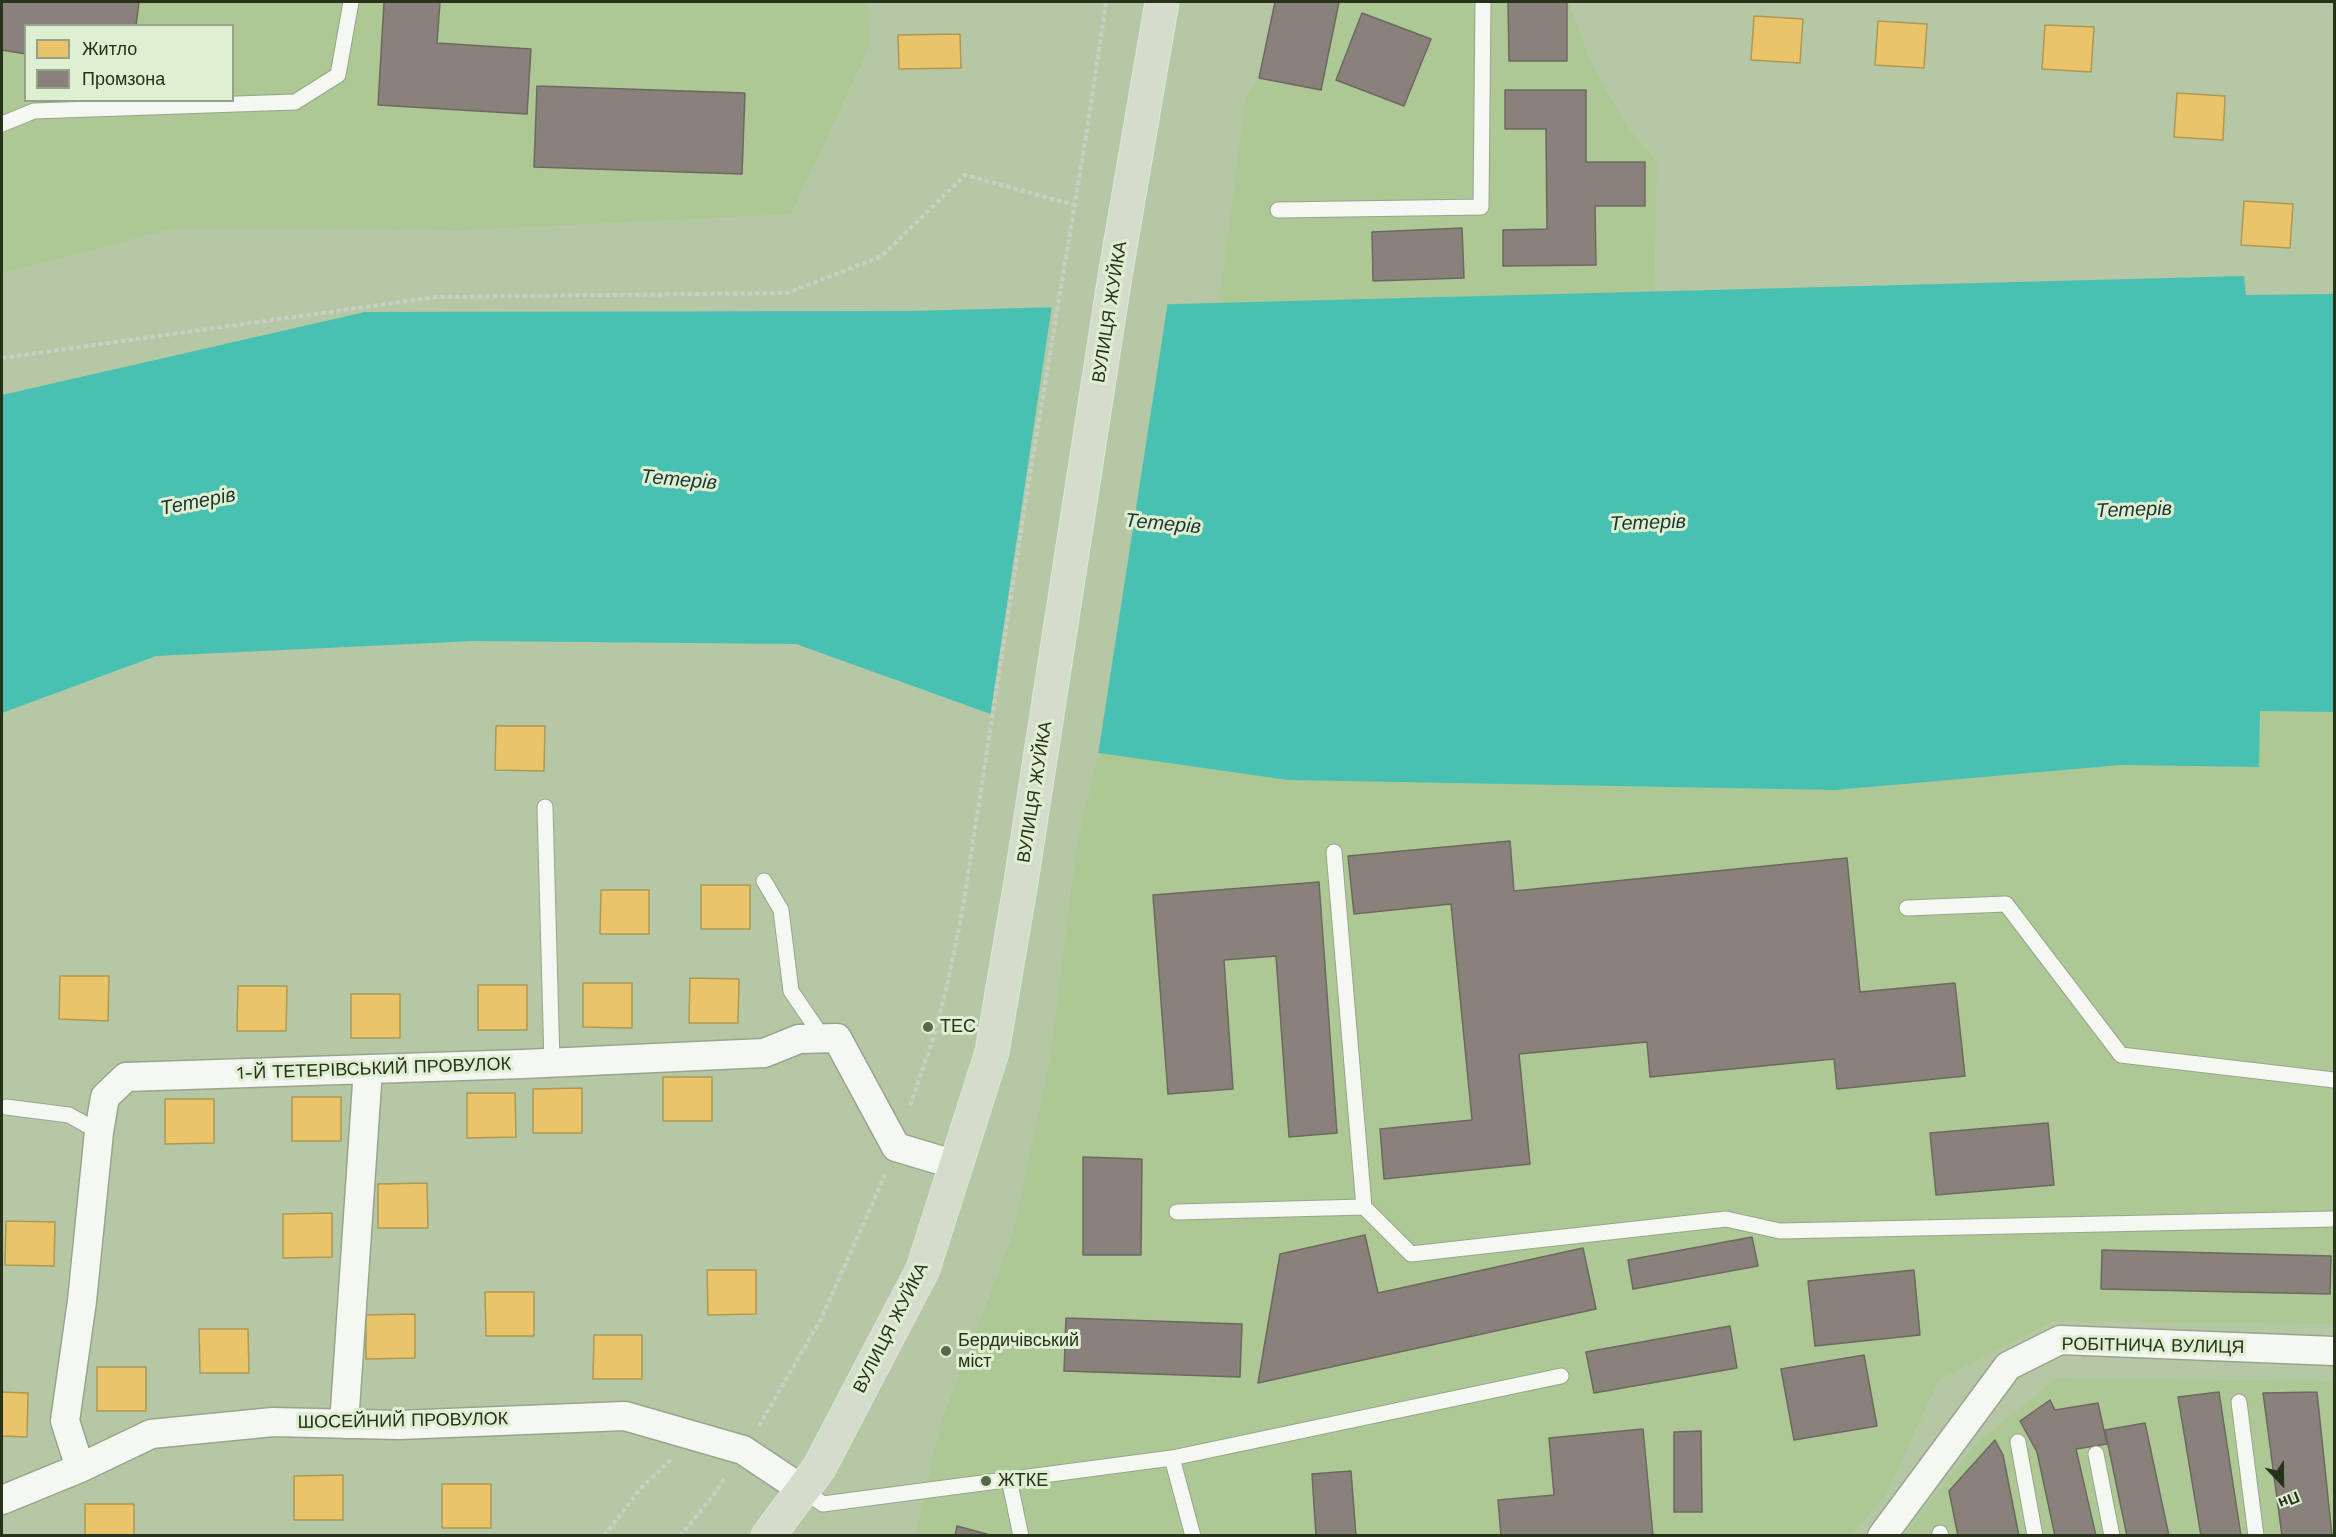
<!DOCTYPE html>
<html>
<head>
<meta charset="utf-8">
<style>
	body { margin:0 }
	#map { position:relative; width:2336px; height:1537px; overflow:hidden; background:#b6c7a6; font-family:"Work Sans",sans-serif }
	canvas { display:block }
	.frame { position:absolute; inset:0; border:3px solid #26321a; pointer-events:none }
	.legend { position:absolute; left:24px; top:24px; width:210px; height:78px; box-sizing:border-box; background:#dfefd1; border:2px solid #95a388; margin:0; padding:8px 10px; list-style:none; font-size:18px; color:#26321a }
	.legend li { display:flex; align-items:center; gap:12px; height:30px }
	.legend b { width:30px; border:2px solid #95a388 }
	.north { position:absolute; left:2252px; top:1453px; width:60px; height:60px; -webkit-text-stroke:4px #dfefd1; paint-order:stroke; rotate:158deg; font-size:16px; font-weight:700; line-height:24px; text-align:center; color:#26321a }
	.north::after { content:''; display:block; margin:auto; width:21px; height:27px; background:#26321a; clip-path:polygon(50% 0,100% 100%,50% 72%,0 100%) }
</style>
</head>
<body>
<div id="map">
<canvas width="2336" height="1537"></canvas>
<div class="frame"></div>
<ul class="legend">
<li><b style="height:16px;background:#e9c46a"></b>Житло</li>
<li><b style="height:16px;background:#8a817c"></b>Промзона</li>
</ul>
<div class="north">Пн</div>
</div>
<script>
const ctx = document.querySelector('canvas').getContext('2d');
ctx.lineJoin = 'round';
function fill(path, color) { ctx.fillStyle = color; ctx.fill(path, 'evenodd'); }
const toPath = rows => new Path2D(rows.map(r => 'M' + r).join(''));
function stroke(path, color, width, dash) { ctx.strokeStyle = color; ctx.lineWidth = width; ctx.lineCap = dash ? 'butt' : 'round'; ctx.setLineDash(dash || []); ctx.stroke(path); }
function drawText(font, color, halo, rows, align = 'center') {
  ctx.font = font + ' "Work Sans",sans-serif'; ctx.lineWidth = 6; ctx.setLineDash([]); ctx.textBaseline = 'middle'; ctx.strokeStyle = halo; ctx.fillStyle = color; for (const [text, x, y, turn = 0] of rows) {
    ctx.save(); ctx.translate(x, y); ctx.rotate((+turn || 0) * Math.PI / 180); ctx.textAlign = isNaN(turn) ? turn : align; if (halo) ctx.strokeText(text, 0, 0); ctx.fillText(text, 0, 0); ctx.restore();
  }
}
fill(toPath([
	[2,2,867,2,870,45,791,214,466,230,171,229,2,273],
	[26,26,232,26,232,100,26,100],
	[1275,2,1568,2,1592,65,1628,128,1657,162,1654,300,1219,303,1246,97,1259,78],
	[2260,711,2334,712,2334,1324,2053,1321,1938,1381,1886,1495,1852,1535,915,1536,941,1423,1013,1234,1051,1055,1077,843,1099,753,1310,780,1835,790,2121,765,2258,767],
	[2057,1378,2334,1381,2334,1535,1904,1536,1974,1445]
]), '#adc894');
fill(toPath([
	[2244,276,2246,295,2334,294,2334,712,2260,711,2259,767,2121,765,1835,790,1288,780,1099,753,796,644,474,641,156,656,2,713,2,395,365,312,909,311]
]), '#48c1b3');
fill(toPath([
	[1168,301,1098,755,990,717,1052,305]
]), '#b6c7a6');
const homes = toPath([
	[1754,16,1803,19,1800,63,1751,60,1754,16],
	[1878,21,1927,24,1924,68,1875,65,1878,21],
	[2045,25,2094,27,2091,72,2042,69,2045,25],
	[960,34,961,68,899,69,898,35,960,34],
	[2177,93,2225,96,2223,140,2174,137,2177,93],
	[2244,201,2293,204,2290,248,2241,245,2244,201],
	[496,726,545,726,544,771,495,770,496,726],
	[701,885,750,885,750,929,701,929,701,885],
	[601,890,649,890,649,934,600,934,601,890],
	[60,976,109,976,108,1021,59,1019,60,976],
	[690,978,739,979,738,1023,689,1023,690,978],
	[583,983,632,983,632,1028,583,1027,583,983],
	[478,985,527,985,527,1030,478,1030,478,985],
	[238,986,287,986,286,1031,237,1031,238,986],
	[351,994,400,994,400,1038,351,1038,351,994],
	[663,1077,712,1077,712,1121,663,1121,663,1077],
	[582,1088,582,1133,533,1133,533,1089,582,1088],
	[467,1093,515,1093,516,1137,467,1138,467,1093],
	[292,1097,341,1097,341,1141,292,1141,292,1097],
	[165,1099,214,1099,214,1143,165,1144,165,1099],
	[427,1183,428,1228,378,1228,378,1184,427,1183],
	[332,1213,332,1257,283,1258,283,1214,332,1213],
	[6,1221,55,1222,54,1266,5,1265,6,1221],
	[707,1270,756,1270,756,1314,708,1315,707,1270],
	[485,1292,534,1292,534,1336,486,1336,485,1292],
	[415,1314,415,1358,366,1359,366,1315,415,1314],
	[199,1329,248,1329,249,1373,200,1373,199,1329],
	[594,1335,642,1335,642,1379,593,1379,594,1335],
	[97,1367,146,1367,146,1411,97,1411,97,1367],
	[2,1392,28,1393,27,1437,2,1436,2,1392],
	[343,1475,343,1520,294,1520,294,1476,343,1475],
	[442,1484,491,1484,491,1528,442,1528,442,1484],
	[85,1504,134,1504,134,1536,85,1536,85,1504]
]);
fill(homes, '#e9c46a');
stroke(homes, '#ae9852', 1.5);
const industry = toPath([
	[2,2,139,2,136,26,26,26,26,54,2,50,2,2],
	[384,2,440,2,437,43,531,49,527,114,378,105,384,2],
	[1275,2,1339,2,1321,90,1259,78,1275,2],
	[1508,2,1567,2,1567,61,1509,61,1508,2],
	[1362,13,1431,39,1404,106,1336,80,1362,13],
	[537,86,745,93,742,174,534,167,537,86],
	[1505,90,1586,90,1586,162,1645,162,1645,206,1595,206,1596,265,1503,266,1503,230,1547,229,1546,129,1505,129,1505,90],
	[1462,228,1464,278,1373,281,1372,232,1462,228],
	[1510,841,1514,891,1847,858,1860,992,1955,983,1965,1076,1837,1089,1834,1059,1650,1077,1647,1042,1519,1054,1530,1164,1384,1179,1380,1129,1472,1120,1451,904,1354,914,1348,856,1510,841],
	[1319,882,1337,1133,1289,1137,1276,956,1224,960,1233,1089,1168,1094,1153,895,1319,882],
	[2048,1123,2054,1185,1936,1195,1930,1133,2048,1123],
	[1083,1157,1142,1159,1141,1255,1083,1255,1083,1157],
	[1365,1235,1378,1293,1583,1248,1596,1309,1258,1383,1280,1254,1365,1235],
	[1752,1237,1758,1266,1633,1289,1628,1260,1752,1237],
	[2102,1250,2331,1256,2330,1294,2101,1289,2102,1250],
	[1914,1270,1920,1335,1815,1346,1808,1281,1914,1270],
	[1066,1318,1242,1324,1240,1377,1064,1371,1066,1318],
	[1730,1326,1737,1368,1594,1393,1586,1352,1730,1326],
	[1864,1355,1877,1426,1794,1440,1781,1369,1864,1355],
	[2219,1392,2241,1536,2201,1536,2178,1397,2219,1392],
	[2317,1392,2332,1536,2282,1536,2263,1393,2317,1392],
	[2050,1400,2055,1410,2098,1403,2107,1444,2076,1449,2096,1536,2055,1536,2037,1452,2020,1421,2050,1400],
	[2145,1423,2169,1536,2127,1536,2105,1430,2145,1423],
	[1643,1429,1653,1536,1501,1536,1498,1500,1554,1495,1549,1438,1643,1429],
	[1701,1431,1702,1512,1674,1512,1674,1432,1701,1431],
	[1995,1440,2003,1455,2019,1536,1958,1536,1949,1491,1995,1440],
	[1351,1471,1356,1536,1316,1536,1312,1474,1351,1471],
	[957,1526,990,1535,990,1536,955,1536,957,1526]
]);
fill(industry, '#8a817c');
stroke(industry, '#6c695f', 1.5);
const service = toPath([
	[2,124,34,111,295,102,338,75,351,2],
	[1278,210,1481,207,1483,2],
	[545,807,552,1063],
	[1334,852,1364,1207],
	[764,881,781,910,791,991,823,1038],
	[1907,908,2006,904,2121,1055,2334,1080],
	[6,1107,69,1115,99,1132],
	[1177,1212,1364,1207,1411,1254,1726,1219,1780,1231,2334,1219],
	[2239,1402,2256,1536],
	[2018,1442,2035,1536],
	[2096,1454,2112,1536],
	[1172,1458,1193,1536],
	[1009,1479,1021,1536],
	[803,1490,823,1504,1172,1458,1561,1376],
	[1940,1533,1941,1536]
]);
const minor = toPath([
	[344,1424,368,1069],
	[80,1468,65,1421,82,1301,99,1132,105,1097,126,1077,523,1064,764,1053,799,1039,837,1038,896,1147,956,1165],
	[2,1500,80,1468,151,1434,273,1422,399,1425,625,1416,743,1450,803,1490],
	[1882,1536,2008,1366,2060,1340,2334,1351]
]);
const trunk = toPath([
	[768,1536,819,1468,923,1269,992,1052,1021,882,1115,276,1162,2]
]);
stroke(service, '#98a58c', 17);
stroke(minor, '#98a58c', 31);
stroke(trunk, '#dee6d7', 35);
stroke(toPath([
	[2,358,436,297,787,293,882,256,965,175,1075,205],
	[910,1106,933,1039,947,986,962,913,1028,486,1088,124,1106,2],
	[759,1426,821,1319,885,1175],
	[604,1536,640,1489,671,1460],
	[680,1536,713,1496,725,1477]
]), '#cacfc5', 4, [4.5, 3]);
stroke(service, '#f4f7f2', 15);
stroke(minor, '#f4f7f2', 28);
stroke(trunk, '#d4ddcb', 33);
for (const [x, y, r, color] of [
	[928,1027,6,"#58664b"],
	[946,1351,6,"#58664b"],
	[986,1481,6,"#58664b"]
]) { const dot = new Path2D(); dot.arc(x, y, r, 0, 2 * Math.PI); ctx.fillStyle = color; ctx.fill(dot); stroke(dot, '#dfefd1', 2); }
drawText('18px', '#26321a', '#dfefd1', [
	["ВУЛИЦЯ ЖУЙКА",1110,312,-81],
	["ВУЛИЦЯ ЖУЙКА",1035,792,-81],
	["1-Й ТЕТЕРІВСЬКИЙ ПРОВУЛОК",374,1069,-2],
	["ВУЛИЦЯ ЖУЙКА",891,1328,-63],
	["РОБІТНИЧА ВУЛИЦЯ",2153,1346,1],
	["ШОСЕЙНИЙ ПРОВУЛОК",403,1421,-1]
]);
drawText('18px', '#26321a', '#dfefd1', [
	["ТЕС",940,1027],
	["Бердичівський",958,1341],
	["міст",958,1362],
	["ЖТКЕ",998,1481]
], 'left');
drawText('italic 20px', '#1c3533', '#dfefd1', [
	["Тетерів",679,480,5],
	["Тетерів",198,502,-11],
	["Тетерів",2134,510,-2],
	["Тетерів",1648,523,-2],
	["Тетерів",1163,524,5]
]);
</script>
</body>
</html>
